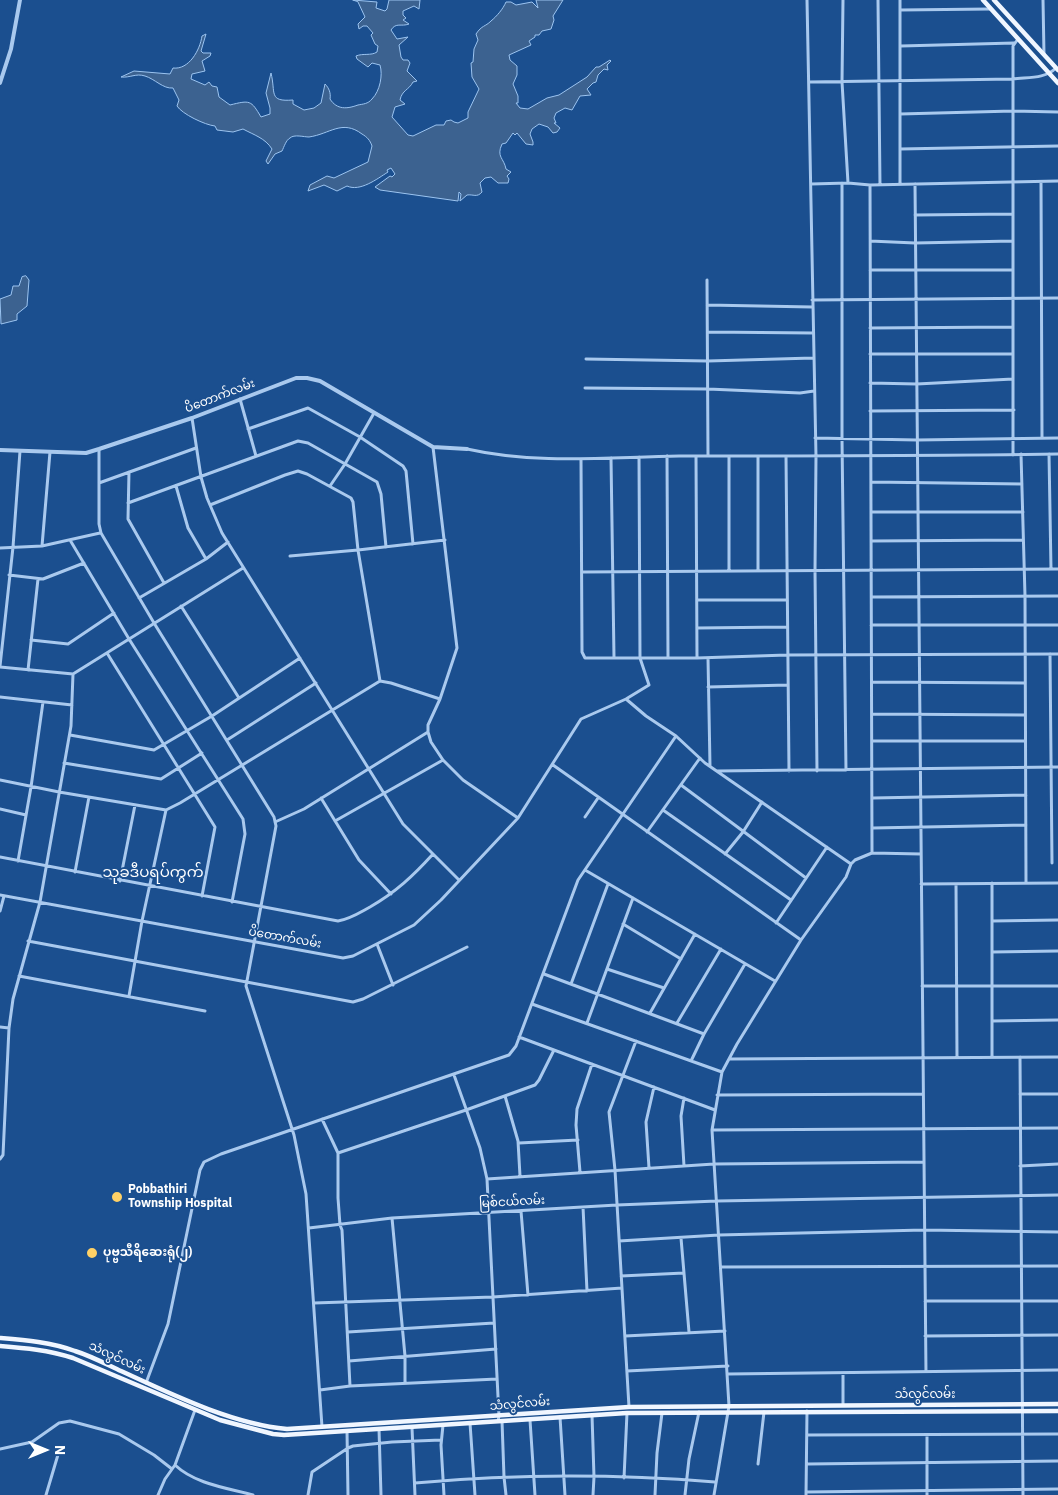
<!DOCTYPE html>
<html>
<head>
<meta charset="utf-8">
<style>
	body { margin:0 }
	#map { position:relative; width:1058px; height:1495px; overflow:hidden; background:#1b4f8f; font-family:"IBM Plex Sans",sans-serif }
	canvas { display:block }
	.north { position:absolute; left:20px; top:1425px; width:50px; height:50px; -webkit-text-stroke:4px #1b4f8f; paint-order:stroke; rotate:90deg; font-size:14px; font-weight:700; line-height:20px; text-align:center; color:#fff }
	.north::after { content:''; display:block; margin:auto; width:18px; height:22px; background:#fff; clip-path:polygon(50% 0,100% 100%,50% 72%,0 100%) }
</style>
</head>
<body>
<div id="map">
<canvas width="1058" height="1495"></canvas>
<div class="north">N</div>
</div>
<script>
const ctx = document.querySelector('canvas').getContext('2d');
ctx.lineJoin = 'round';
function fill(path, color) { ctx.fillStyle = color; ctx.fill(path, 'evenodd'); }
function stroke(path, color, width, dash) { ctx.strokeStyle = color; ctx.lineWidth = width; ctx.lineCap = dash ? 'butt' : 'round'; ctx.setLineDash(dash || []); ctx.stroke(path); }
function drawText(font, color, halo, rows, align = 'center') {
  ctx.font = font + ' "IBM Plex Sans","Noto Sans Myanmar",sans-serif'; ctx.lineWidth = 4; ctx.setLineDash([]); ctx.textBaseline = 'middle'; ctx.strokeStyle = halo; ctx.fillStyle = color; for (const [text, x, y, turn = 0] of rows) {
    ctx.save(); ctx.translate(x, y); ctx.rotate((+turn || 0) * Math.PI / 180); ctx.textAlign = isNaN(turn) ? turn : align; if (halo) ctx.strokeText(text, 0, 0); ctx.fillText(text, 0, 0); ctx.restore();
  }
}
const water = new Path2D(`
	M353,0l24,2 -1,6 9,3 2,-2 2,-9h31l-1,9 -5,-3 -11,5v4l3,3 -3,2 6,4c-8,3 -13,-2 -18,6l6,9 11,-2 -9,8 2,12 2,3h5l2,3 -3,8 10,10 -4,1c-4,8 -11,8 -13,18l5,4 -10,3 -3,10 16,18 5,1 23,-11h8l2,-4 5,-1 3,2 4,1 10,-5v-6l11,-23 -7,-12 -1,-14 2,-1 1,-13 4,-9 -2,-6c6,-9 9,-7 15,-13 6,-5 12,-12 15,-19h5l5,3 16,-3 6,6 -2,-8h27l-10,16 1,4 -3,9 -9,2 -3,4h-4v2l-6,4 2,4 -22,10 1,5 7,6v9l-4,9 5,12v7h-2l4,5 8,1 19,-11 12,-3 28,-18 9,-10h3l11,-7 1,1 -4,4 1,5 -4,-1 -6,6 -2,7 -3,1 -6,6 4,6 -11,1 -8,14 -7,-2 -9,5 -2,5 2,5h-2l6,5 -3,4 -4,1 -5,-6 -9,-3 -7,5 -2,5 3,8v3l-7,-1 -9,-11 -2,2 -2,-2 -7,10 -4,1c-6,13 2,14 4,25l5,3 -4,4 2,3 -1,4h-10l-7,-6 -6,1 -5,5 2,9c-5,6 -9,2 -15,3l-7,6 1,-7 -2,-2 -1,9 -78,-11 -5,-3 15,-11 2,1 3,-3 -4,-6 -4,2 1,2c-11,7 -28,20 -41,14l-10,5 -13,-6 -16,6 2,-6 17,-9 7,2 34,-16 4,-16c-2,-6 -5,-9 -10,-12 -20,-15 -32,0 -53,3 -5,0 -15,-3 -19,1 -4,2 -6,9 -8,13l-7,3 -7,10 -2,-3 6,-12c-7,-11 -18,-14 -29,-20l-10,3 -16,-2 -2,-4c-10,-1 -33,-12 -38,-20l2,-6 -6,-12c-10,1 -18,-9 -28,-12 -9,-3 -15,2 -24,1l13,-6 36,3 3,-6c16,2 27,-18 29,-32l4,-2 -5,17 2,2h8l-1,3 -8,5 3,10 -13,3 -1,5 14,6 4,-3 3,4 5,1 2,10 11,8c20,-5 21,-5 31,12l9,-3v-6l-4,-15 5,-20c5,20 -3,29 22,27v4l11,6 10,-2 7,-5 4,-19c4,4 6,9 5,15 7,11 17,10 28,6 5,-1 10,-1 14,-6 8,-8 11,-24 8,-34l-8,-2 -4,4 -11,-8 -1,-3c7,-3 15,0 21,-4l1,-6 -3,-2 -4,-9 2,-2 -6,-7h-4l-4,3 -1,-5 7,-7 -7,-15z
	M26,276l3,4 -2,26 -10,8v6l-16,4 -1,-25 11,-4 2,-9h6l3,-9z`);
fill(water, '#3c6290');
stroke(water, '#9cc4f0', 1);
stroke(new Path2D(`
	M807,0l9,456 -1,115 2,200
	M843,0l-1,82 6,101
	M878,0l2,185
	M900,0v184
	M1043,0l1,54
	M900,10l90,-1
	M901,46l113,-3
	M809,82l204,-3c15,-2 32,0 43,-11
	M900,114l113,-3 45,1
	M900,149l158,-3
	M1041,182l1,256
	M842,183v256l4,331
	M811,184l37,-1 22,2 188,-4
	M915,184l11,1188
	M870,185l2,668
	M915,215l98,-1
	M870,241l45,2 98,-2
	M870,270h143
	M707,280l1,176
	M812,300l246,-2
	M707,305l105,2
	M870,328l143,-1
	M708,332l105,1
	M870,354h143
	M586,359l122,2 105,-3
	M870,383l47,1 96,-5
	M585,388l123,1 92,4 14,-2
	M240,399l16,57
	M870,411l144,-1
	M192,418l9,59 6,21 15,35 181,291 56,56
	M248,429l60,-21 52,29 43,29 3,5 7,73
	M815,438l102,2 141,-2
	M433,447l24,201 -17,51 -12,26v7l3,10 12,18 20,20 55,38
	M99,449v75l2,9 53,90 120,194 2,9 -30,160 48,149 12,59 16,233
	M467,449c71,16 140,8 212,7 126,0 253,0 379,-2
	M1021,454l4,142 1,287
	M1049,454l2,115
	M1013,455v-409l5,-7
	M667,456l1,202
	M696,456l1,202
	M729,456v115
	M758,456v115
	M786,456l3,315
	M611,458l3,199
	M581,459l1,193 3,6h112l90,-3 271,-1
	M129,472l-1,47 36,64
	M871,482l151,2
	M99,483l97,-35
	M176,486l12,42 18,31
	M330,486l15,-22 29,-51
	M128,503l170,-62 10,2 69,39 4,12 5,53
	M210,505l75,-30 13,-4 9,3 44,24 2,4 5,48 22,131
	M871,512h152
	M70,540l59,99 114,180 2,15 -13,68
	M871,541l152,-1
	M42,546l8,-94
	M0,548l42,-2 58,-13
	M290,556l68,-6 87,-10
	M583,572l475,-3
	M9,575l34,4 41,-16
	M872,597l186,-1
	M139,598l67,-39 22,-17
	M697,600h90
	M181,606l58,92
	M871,625h187
	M697,628l90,-1
	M31,640l37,4 46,-31
	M107,653l108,174 -13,69
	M1050,654l2,209
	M708,658l2,108
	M0,666l13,-119 7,-96
	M0,667l73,7 170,-106
	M28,670l10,-91
	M872,682l153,1
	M708,687l80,-2
	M0,697l72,8
	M626,699l20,17 30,20 29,27 146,101
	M872,714l153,1
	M70,735l84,15 58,-34 88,-58
	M227,740l89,-57
	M872,741h153
	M64,763l97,16 41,-26
	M553,765l248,175
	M717,771l341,-4
	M0,780l59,12 107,18 14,-7 200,-122 11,2 49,16
	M681,785l125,93
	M321,798l38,62 32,34
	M873,798l153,-3
	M0,809l26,6
	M663,810l128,90
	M585,817l13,-19
	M335,821l108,-61
	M275,822l29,-13 124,-77
	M873,828l153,-3
	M647,832l53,-74
	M725,854l18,-22 19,-30
	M0,857l338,64c12,-2 21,-8 32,-14 26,-15 43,-31 63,-53
	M18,861l13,-74 12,-85
	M585,870l190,111
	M75,872l14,-75
	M120,881l15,-76
	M992,883v174
	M921,884l137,-1
	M956,884l1,174
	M0,895l343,63 10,-2 61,-31 27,-25 77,-82 63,-99 45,-20 23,-14 -9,-27 -1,-201
	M0,911l4,-15
	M992,921l66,-1
	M776,923l51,-76
	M623,924l58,35
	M28,941l325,61 10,-3 104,-52
	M377,944l16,41
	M992,952l66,-1
	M607,969l57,19
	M544,974l160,60
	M19,976l186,35
	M571,984l37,-100
	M922,986h136
	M129,996l13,-75 24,-111
	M532,1004l190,68
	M650,1013l45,-79
	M992,1021l66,-1
	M587,1023l46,-125
	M677,1023l44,-74
	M0,1027l9,1
	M519,1037l196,73
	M1020,1057l3,438
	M729,1059l329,-2
	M691,1061l13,-27 41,-70
	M454,1075l26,73 7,31 12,237 -1,5
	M1020,1094h38
	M717,1095l206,-1
	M505,1096l13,45 2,35
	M322,1119l16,34v45l2,27 2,5 8,156
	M712,1130l346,-2
	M519,1143l59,-3
	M338,1153l128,-43 69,-25 4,-5 15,-30
	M0,1159l3,-4 6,-127 4,-29 27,-97 31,-176 2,-52
	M684,1166l-3,-50 3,-18
	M1020,1166l38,-2
	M649,1168l-3,-46 8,-35
	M580,1172l-4,-47 1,-16 15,-45
	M487,1179l227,-15 210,-2
	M583,1207l4,84
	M521,1211l7,84
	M392,1218l13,138v27
	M309,1228l83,-10 225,-13 100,-4 341,-6
	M681,1238l8,94
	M619,1241l100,-6 205,-5 134,2
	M721,1267l337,-1
	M621,1276l63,-3
	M925,1301h133
	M314,1303l179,-6 129,-9
	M348,1332l146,-9
	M625,1336l100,-5
	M925,1336l133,-1
	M349,1361l147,-12
	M627,1371l101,-5
	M843,1373v32
	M728,1374l330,-4
	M146,1383l22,-59 32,-154 4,-8 17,-8 288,-99 7,-9 62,-166 98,-144
	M320,1390l30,-4 147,-7
	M629,1407l-14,-237 -6,-58 27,-71
	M592,1415l2,62 -1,18
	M560,1417l5,78
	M530,1420l5,75
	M502,1421l2,56 2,18
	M470,1423l5,72
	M443,1425l-2,20 3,50
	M412,1428l3,67
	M379,1429l2,66
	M347,1431l1,64
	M807,1435l251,-1
	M0,1449l32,-7 27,-19 11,-2 49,13 35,21 18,14
	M758,1464l6,-52
	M808,1464l250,-3
	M175,1465c20,19 52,23 78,30
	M624,1478l3,-65
	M415,1483c99,-9 201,-9 300,-1
	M806,1492l252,-3
	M46,1495l14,-47
	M158,1495l7,-16 10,-14 20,-55
	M308,1495l4,-23 36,-24 5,-2 39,-4 49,-2
	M655,1495l2,-42 5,-40
	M685,1495l4,-36 10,-47
	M714,1495l15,-89 -17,-276 10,-58 15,-28 64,-104 45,-63 5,-13 4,-4 17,-7 49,1
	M806,1495l1,-84
	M927,1495v-60`), '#a9c9ee', 3);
stroke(new Path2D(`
	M0,83l11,-34 9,-49
	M0,450l86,3 13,-4 93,-31 104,-40h11l13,3 113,66 34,2`), '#a9c9ee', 4);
stroke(new Path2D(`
	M983,0l75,83
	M994,0l64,70
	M0,1338c25,2 51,4 75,13 16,5 31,13 46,20 50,23 111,53 166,58l342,-22 429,-3
	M0,1346c25,2 48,4 73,12l147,62 53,14 11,1 343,-22 431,-2`), '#f0f6ff', 4.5);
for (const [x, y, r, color] of [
	[117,1197,6,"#ffd166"],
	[92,1253,6,"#ffd166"]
]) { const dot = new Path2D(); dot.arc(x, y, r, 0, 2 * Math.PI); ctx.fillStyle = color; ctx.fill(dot); stroke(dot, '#1b4f8f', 2); }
drawText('12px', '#fff', '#1b4f8f', [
	["ပိတောက်လမ်း",220,396,-21],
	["ပိတောက်လမ်း",285,938,10],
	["မြစ်ငယ်လမ်း",512,1202,-3],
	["သံလွင်လမ်း",117,1358,25],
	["သံလွင်လမ်း",925,1395],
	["သံလွင်လမ်း",520,1404,-5]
]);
drawText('bold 12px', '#fff', '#1b4f8f', [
	["Pobbathiri",128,1190],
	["Township Hospital",128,1204],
	["ပုဗ္ဗသီရိဆေးရုံ(၂)",103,1253]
], 'left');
drawText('15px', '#fff', '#1b4f8f', [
	["သုခဒီပရပ်ကွက်",153,873]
]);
</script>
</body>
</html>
